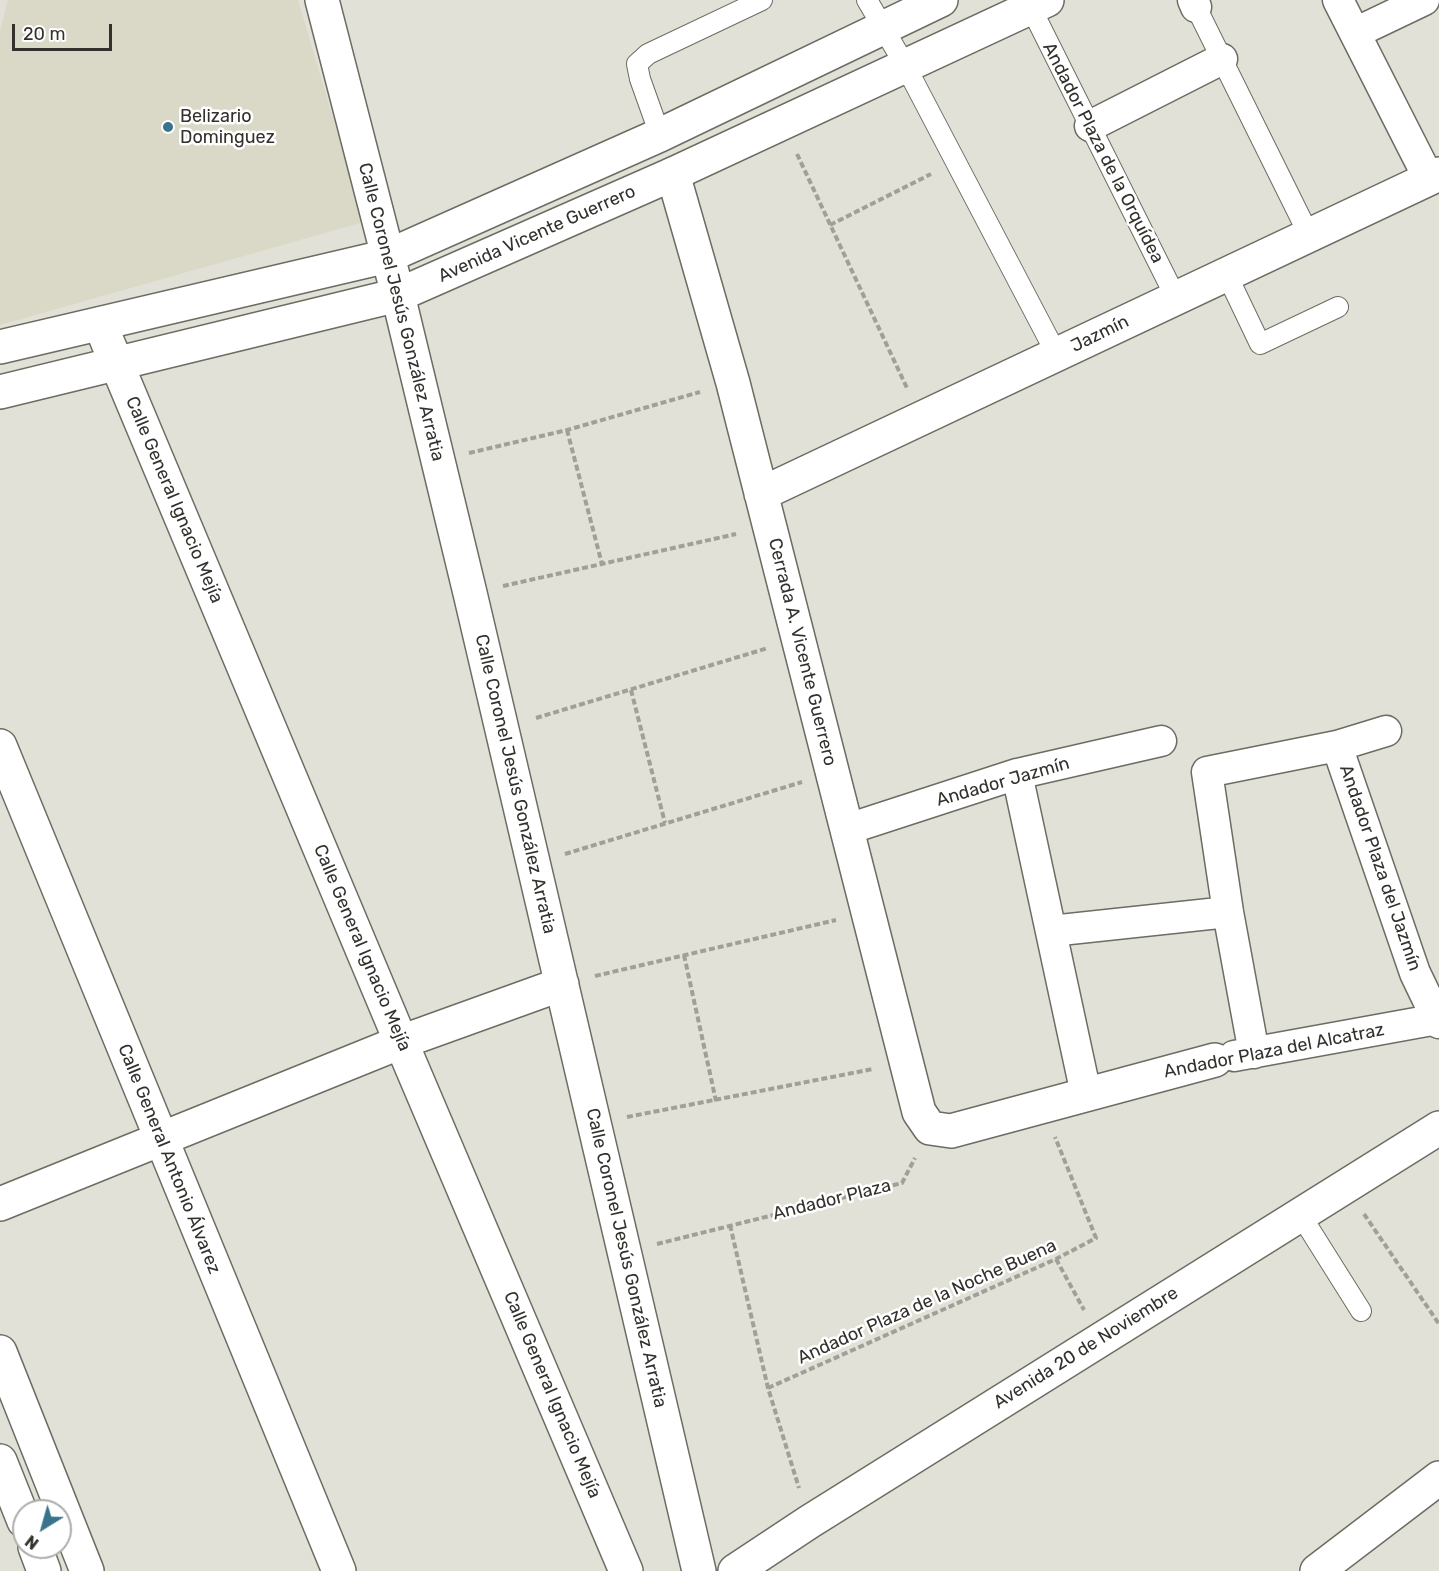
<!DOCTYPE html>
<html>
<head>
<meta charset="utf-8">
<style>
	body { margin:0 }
	#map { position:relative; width:1439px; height:1571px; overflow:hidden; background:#e2e1d7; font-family:Rubik,sans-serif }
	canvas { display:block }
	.north { position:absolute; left:12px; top:1499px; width:60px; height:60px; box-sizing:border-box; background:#fff; border:2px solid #adadab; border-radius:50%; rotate:217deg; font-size:16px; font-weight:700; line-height:24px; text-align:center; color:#32312d }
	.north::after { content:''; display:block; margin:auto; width:21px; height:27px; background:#39738c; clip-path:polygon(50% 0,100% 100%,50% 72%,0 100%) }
	.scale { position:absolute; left:12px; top:24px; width:100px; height:27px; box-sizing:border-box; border:3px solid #32312d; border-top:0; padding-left:8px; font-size:18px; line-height:21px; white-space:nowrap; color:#32312d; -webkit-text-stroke:4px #fff; paint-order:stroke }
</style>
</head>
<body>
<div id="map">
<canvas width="1439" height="1571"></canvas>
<div class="north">N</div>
<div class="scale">20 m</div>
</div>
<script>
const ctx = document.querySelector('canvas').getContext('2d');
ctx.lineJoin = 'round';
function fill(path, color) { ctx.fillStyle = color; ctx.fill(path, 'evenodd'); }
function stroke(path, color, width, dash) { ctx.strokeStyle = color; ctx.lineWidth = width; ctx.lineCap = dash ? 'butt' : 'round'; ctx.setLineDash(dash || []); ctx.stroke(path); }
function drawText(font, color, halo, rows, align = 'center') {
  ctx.font = font + ' Rubik,sans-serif'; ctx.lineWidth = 5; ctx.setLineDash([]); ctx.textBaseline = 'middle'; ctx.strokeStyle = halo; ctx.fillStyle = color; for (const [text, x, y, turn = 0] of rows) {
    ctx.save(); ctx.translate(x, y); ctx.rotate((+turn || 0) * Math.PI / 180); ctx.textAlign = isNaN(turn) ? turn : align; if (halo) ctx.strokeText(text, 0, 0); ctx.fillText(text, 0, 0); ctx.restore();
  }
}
fill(new Path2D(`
	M8,0h290l66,222 -364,103v-294z`), '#dad9c7');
const service = new Path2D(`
	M867,0l39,67 151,288
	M1196,7l114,230
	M1031,8l145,290
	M660,135l-20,-56 -3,-15 11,-10 114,-54
	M1227,275l33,69 78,-37
	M1300,1214l61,97`);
const pedestrian = new Path2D(`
	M1193,0l3,7
	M1338,0l91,179
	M1355,33l69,-33
	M1090,126l132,-67
	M1337,746l78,227 24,50
	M1017,774l69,320
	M848,829l169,-55 144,-33
	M1051,931l177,-19
	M1254,1053l-26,-141 -21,-140 130,-26 49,-15
	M1234,1056l204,-37`);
const minor = new Path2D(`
	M322,0l76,295 72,298 229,978
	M673,174l60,209 186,729 11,16 21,3 264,-71
	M100,324l301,718 225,529
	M761,494l678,-320
	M0,746l339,825
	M0,1204l401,-162 161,-58
	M0,1352l87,219
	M0,1461l24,60
	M35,1547l9,24
	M735,1571l74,-49 630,-394
	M1317,1571l122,-93`);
const secondary = new Path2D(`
	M0,347l388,-91 272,-121 281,-135
	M0,392l398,-97 275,-121 374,-174`);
stroke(service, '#6c6c63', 22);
stroke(pedestrian, '#6c6c63', 33);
stroke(minor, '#6c6c63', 36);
stroke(secondary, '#6c6c63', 36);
stroke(new Path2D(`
	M797,154l110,234
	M830,225l101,-51
	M567,430l35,134
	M469,453l98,-23 133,-38
	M503,586l233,-52
	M631,690l34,133
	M536,718l232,-70
	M565,854l237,-72
	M684,955l32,146
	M595,976l241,-56
	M627,1117l246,-48
	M1364,1214l75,110
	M730,1225l38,163 31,100
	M657,1244l245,-61 13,-25
	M1056,1259l28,51
	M768,1388l288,-129 40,-21 -41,-101`), '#a1a098', 4, [6, 3]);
stroke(service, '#fff', 20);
stroke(pedestrian, '#fff', 30);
stroke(minor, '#fff', 33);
stroke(secondary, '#fff', 33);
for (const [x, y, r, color] of [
	[168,127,6,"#39738c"]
]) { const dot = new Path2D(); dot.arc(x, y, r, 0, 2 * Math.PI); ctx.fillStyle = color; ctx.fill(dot); stroke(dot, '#fff', 2); }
drawText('18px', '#32312d', '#fff', [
	["Belizario",180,117],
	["Dominguez",180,138]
], 'left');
drawText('18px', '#32312d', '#fff', [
	["Andador Plaza de la Orquídea",1103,153,63],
	["Avenida Vicente Guerrero",537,234,-24],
	["Calle Coronel Jesús González Arratia",401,312,76],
	["Jazmín",1100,334,-26],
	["Calle General Ignacio Mejía",174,500,67],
	["Cerrada A. Vicente Guerrero",802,652,76],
	["Andador Jazmín",1003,782,-16],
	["Calle Coronel Jesús González Arratia",515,784,77],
	["Andador Plaza del Jazmín",1380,868,71],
	["Calle General Ignacio Mejía",362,948,67],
	["Andador Plaza del Alcatraz",1274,1051,-11],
	["Calle General Antonio Álvarez",169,1159,68],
	["Andador Plaza",832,1200,-14],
	["Calle Coronel Jesús González Arratia",626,1258,77],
	["Andador Plaza de la Noche Buena",927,1302,-24],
	["Avenida 20 de Noviembre",1086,1348,-32],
	["Calle General Ignacio Mejía",552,1395,67]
]);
</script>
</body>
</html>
